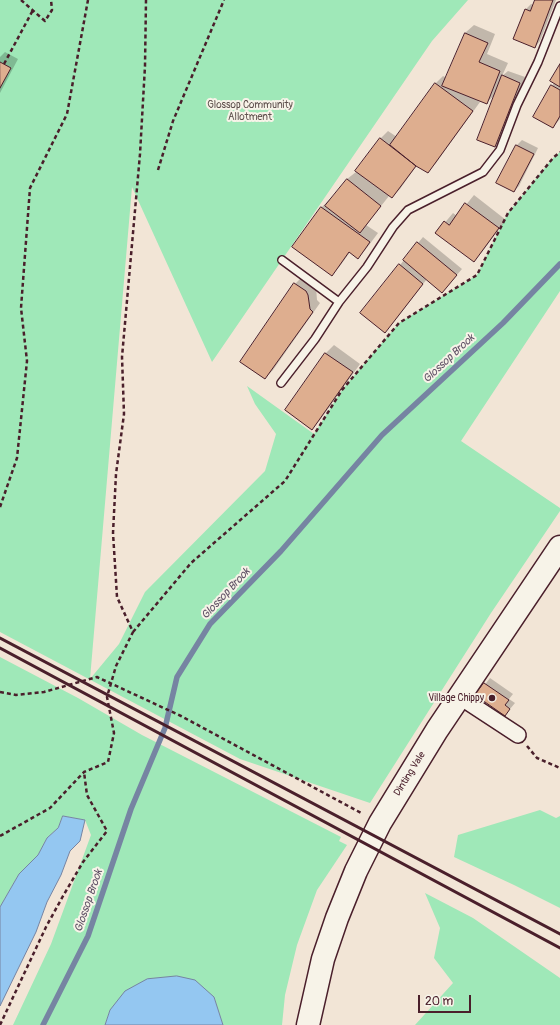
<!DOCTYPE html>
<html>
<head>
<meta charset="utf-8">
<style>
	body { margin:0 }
	#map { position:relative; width:560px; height:1025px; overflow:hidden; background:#f2e5d6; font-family:Pangolin,sans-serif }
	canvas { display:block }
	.scale { position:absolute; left:418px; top:995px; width:53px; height:18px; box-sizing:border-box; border:2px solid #4a1f2b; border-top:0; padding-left:5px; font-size:12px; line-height:14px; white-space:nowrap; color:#4a1f2b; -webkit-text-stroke:3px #f7f3e8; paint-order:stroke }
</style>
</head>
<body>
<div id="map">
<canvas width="560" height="1025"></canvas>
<div class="scale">20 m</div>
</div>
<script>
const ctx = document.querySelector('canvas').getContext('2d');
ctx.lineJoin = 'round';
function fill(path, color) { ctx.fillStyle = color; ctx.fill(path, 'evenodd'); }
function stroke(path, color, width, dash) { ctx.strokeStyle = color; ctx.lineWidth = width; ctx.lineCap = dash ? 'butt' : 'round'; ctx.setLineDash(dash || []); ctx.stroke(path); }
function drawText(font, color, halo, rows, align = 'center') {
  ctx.font = font + ' Pangolin,sans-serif'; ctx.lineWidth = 4; ctx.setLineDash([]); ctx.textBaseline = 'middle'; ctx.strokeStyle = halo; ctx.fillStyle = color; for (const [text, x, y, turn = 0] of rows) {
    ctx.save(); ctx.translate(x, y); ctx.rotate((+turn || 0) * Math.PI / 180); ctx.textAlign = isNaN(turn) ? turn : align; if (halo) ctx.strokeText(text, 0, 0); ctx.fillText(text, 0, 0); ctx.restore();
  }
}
fill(new Path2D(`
	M0,0h468l-36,41 -220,321 -80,-175 -42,492 29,-35 26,-52 120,-121 11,-37 -21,-30 -8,-18 67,48 28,-44 57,-67 78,-48 31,-62 45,-55 7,-6v139l-99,150 99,67v3l-69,102 -121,190 -130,-44 -240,-127z
	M0,657l78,41 64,37 199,102 -2,4 8,4 -30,45 -20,55 -12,50 -3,30h-59l-9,-28 -104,13 -5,15h-92l38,-81 40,-109 -6,-15 -22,-4 -5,12 -11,10 -9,17 -19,19 -19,33z
	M540,810l16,8 4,-2v92l-46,-23 -60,-28 4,-22z
	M425,893l48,25 87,60v47h-145l38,-42 -19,-25 6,-30z`), '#9fe8b8');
const water = new Path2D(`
	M63,816l22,4 -5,21 -10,10 -9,24 -14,27 -11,30 -36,74v-99l19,-33 19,-19 9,-17 11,-10z
	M177,976l18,4 19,17 9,28h-118l5,-15 15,-19 22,-12z`);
fill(water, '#94c7f1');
stroke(water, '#7684a2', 1);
fill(new Path2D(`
	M536,0h20l-16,41 -5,6 -9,-38 5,-5 3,1z
	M474,25l21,9 -8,20 21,9 -6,13 6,-5 17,6 -25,64 -5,5 1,-52 -10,9 -10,-3 4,2 -44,61 -8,8 -11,-6 -17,24 -9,8 -2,-1 -23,29 12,8 -12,16 -8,9 -8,-6 -10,14 -8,8 -38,-27 28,-40 8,-8 1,1 16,-21 9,-7 24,-33 8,-8 9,6 38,-53 8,-8 4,2 18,-45z
	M5,52l13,7 -18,34v-36z
	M560,66v53l-7,8 -1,-41 3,-4z
	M522,140l16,8 -19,38 -5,5 3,-46z
	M474,195l32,25 -24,32 -8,8 -37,-28 16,-19 4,3z
	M423,237l39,32 -20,23 -15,-13 -34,44 -8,8 15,-66z
	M303,276l13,11 1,13 3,3 -47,67 -8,8 30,-94z
	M334,345l26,19 -40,56 -8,8 -26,-18 40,-57z
	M490,678l23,16 -4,5 6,4 -10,12 -28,-20z`), '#0003');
stroke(new Path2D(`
	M43,1025l45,-89 43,-127 34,-81 12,-51 33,-53 71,-73 101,-116 121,-112 57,-59`), '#7684a2', 5.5);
const building = new Path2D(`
	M535,0h18l-18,48 -22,-9 12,-30 5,2z
	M465,33l23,10 -9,19 21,9 -13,33 -45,-18z
	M0,62l11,6 -11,20z
	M560,64v23l-10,-6z
	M502,75l18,8 -25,64 -18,-7z
	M435,83l38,28 -45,62 -12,-7 -26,-21z
	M551,85l9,5v26l-7,12 -20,-11z
	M380,138l36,28 -24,32 -37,-27z
	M516,145l18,9 -20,38 -18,-9z
	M347,179l34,27 -21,27 -35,-27z
	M465,203l34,25 -25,34 -39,-29 9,-12 5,4z
	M321,207l49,35 -12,17 -9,-7 -17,24 -40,-29z
	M417,242l40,33 -15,18 -39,-33z
	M399,264l24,20 -38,49 -25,-20z
	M294,283l12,8 2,4 2,14 3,3 -48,67 -25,-17z
	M325,353l28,19 -41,58 -27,-20z
	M484,683l25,17 -4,5 5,4 -5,7 -30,-21z`);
fill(building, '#deae8f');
stroke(building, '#4a1f2b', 1);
const lane = new Path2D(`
	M282,260l57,42
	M281,383l34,-44 24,-37 28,-35 26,-40 15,-17 75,-38 17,-22 17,-45 21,-43 22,-56`);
const street = new Path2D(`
	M460,697l58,38`);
const primary = new Path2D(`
	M308,1025l15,-66 14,-41 19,-47 24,-48 57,-93 123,-183`);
stroke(lane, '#4a1f2b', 10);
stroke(street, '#4a1f2b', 18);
stroke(primary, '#4a1f2b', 25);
stroke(new Path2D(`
	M21,0l24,21 7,-11 -1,-10
	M4,64l29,-54
	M158,170l15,-49 51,-121
	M0,507l17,-49 10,-97 -6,-53 9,-120 37,-74 21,-114
	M133,632l58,-69 94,-82 57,-91 57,-67 78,-48 31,-62 45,-55 7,-6
	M0,692l16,3 28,-3 53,-15 84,39 182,98
	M527,746l10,12 23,10
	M0,836l50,-28 34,-36 24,-10 6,-29 -7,-36 9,-31 17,-34 -16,-35 -4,-64 3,-59 8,-60 -2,-57 18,-203 5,-88 1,-66
	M0,1025l46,-98 17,-31 20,-34 24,-31 -20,-36 -3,-23`), '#4a1f2b', 2.5, [4, 3]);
stroke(lane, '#f7f3e8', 7);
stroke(street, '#f7f3e8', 15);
stroke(primary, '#f7f3e8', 22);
stroke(new Path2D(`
	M0,638l560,296
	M0,648l560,300`), '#4a1f2b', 3);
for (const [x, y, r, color] of [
	[492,698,4,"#4a1f2b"]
]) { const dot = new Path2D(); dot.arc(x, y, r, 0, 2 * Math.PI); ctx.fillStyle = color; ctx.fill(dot); stroke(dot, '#f7f3e8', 1.5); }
drawText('10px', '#5f514e', '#f7f3e8', [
	["Glossop Community",250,105],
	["Allotment",250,117]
]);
drawText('10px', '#4a1f2b', '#f7f3e8', [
	["Village Chippy",484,698]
], 'right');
drawText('10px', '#4a1f2b', '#f7f3e8', [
	["Dinting Vale",410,774,-58]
]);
drawText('italic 11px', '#605166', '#f7f3e8', [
	["Glossop Brook",449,359,-43],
	["Glossop Brook",226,594,-47],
	["Glossop Brook",89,901,-71]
]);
</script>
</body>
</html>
